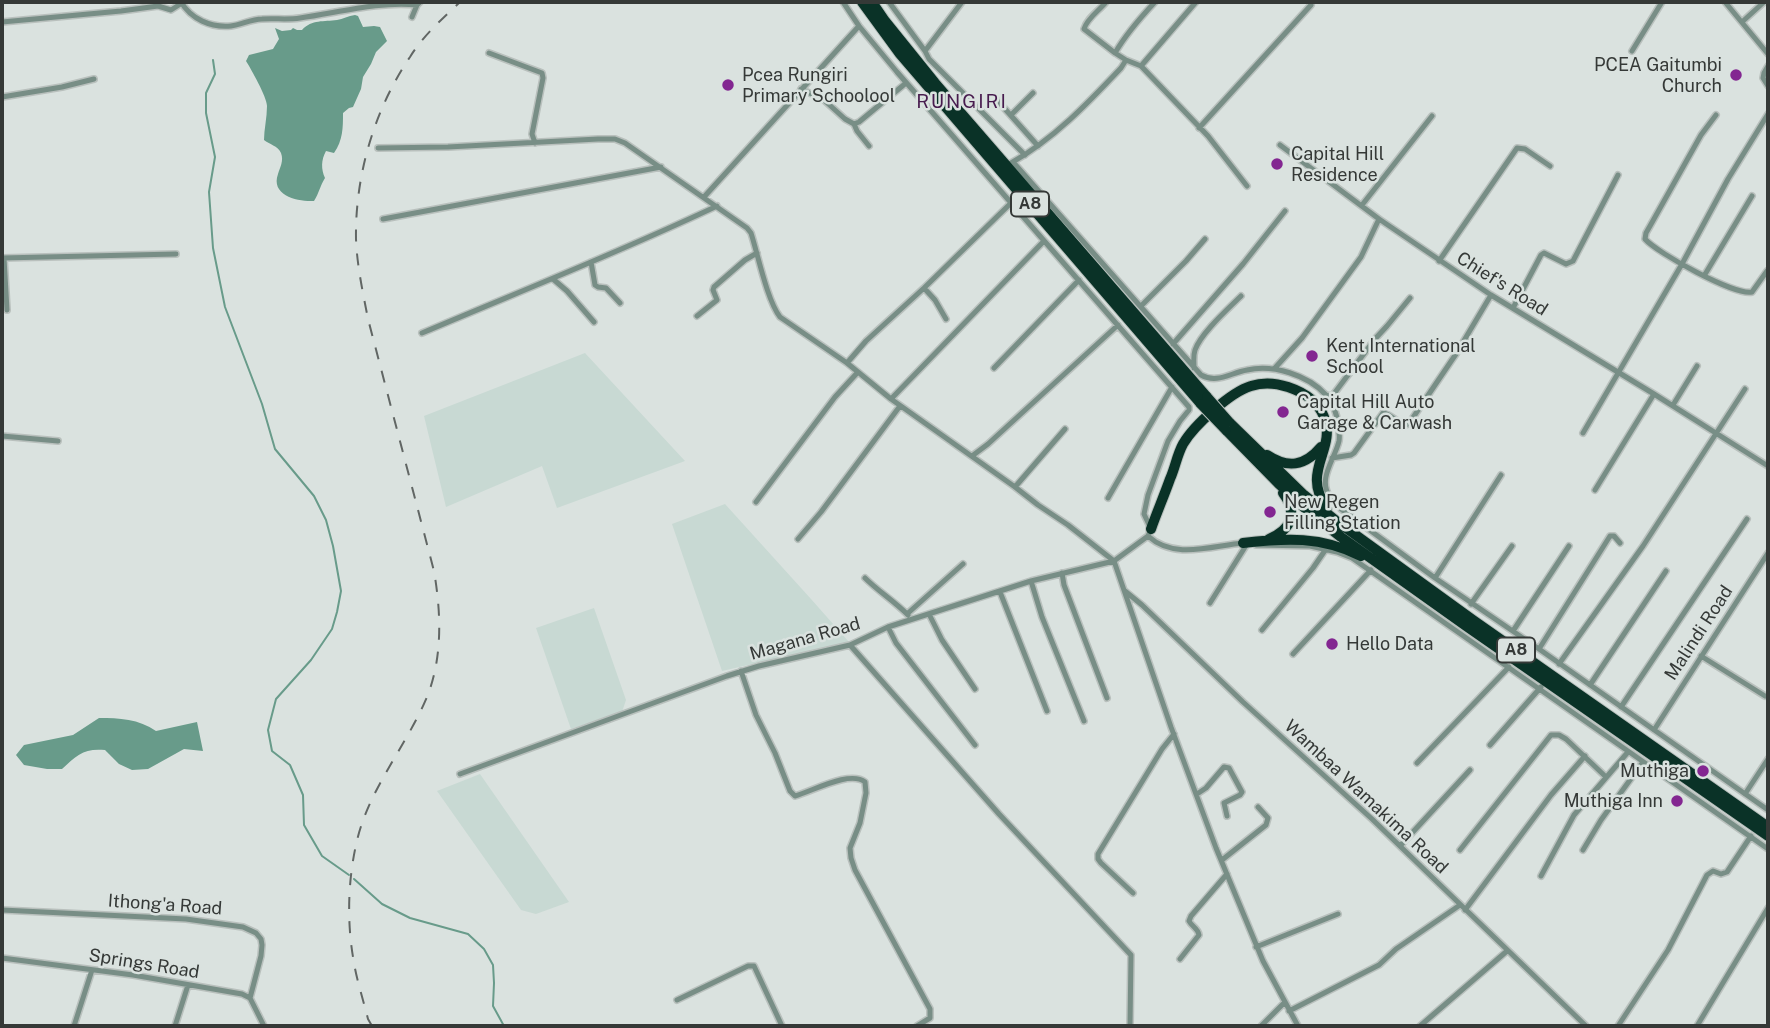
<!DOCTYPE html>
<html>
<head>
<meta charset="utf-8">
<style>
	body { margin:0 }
	#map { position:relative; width:1770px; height:1028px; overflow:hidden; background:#dae2df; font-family:"Public Sans",sans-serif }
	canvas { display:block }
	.frame { position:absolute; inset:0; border:4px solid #353937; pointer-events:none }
</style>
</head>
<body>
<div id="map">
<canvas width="1770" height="1028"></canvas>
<div class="frame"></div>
</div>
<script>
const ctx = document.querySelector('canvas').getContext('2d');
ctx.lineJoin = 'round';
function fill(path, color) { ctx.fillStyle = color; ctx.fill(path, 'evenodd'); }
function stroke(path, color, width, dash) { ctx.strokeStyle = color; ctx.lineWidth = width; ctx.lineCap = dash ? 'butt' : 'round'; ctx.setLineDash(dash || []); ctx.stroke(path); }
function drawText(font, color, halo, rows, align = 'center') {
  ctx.font = font + ' "Public Sans",sans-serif'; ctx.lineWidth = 5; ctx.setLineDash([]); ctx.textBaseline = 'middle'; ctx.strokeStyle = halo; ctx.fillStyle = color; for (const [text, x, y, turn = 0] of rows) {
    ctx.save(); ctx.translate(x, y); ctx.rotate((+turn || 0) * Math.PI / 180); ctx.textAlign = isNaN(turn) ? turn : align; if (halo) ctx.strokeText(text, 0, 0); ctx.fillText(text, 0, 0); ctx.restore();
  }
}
fill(new Path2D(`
	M585,353l100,108 -128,47 -15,-42 -96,41 -22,-91z
	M725,504l86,95 38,43 -127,29 -50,-147z
	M594,608l32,92 -4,12 -51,17 -35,-101z
	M480,774l89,128 -33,12 -15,-4 -84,-119z`), '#c8d9d3');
fill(new Path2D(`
	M355,15l3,1 5,11 11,-1 6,1 7,14 -11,11 -5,12 -8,13 -2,12 -8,18 -4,1 -6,5c0,15 0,27 -9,40l-8,-2c-5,9 -5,18 -1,27 -5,8 -6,15 -11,23 -15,1 -44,-5 -36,-27 2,-7 6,-13 3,-21 -3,-7 -12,-9 -17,-13 0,-11 3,-22 3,-34 0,-9 -16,-37 -21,-45l3,-6 24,-6 6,-10 -4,-11 7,3 9,-1 2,-2 4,2h5c10,-11 22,-8 35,-10 6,-1 11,-4 18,-5z
	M99,718c20,0 40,1 57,13l41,-9 6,29 -19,-2 -36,20 -16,1 -13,-6 -14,-14c-21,-2 -28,5 -43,19h-15l-23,-4 -8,-10 8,-10 49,-10z`), '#689b8a');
stroke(new Path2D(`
	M213,60l2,14 -9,19v20l9,44 -6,35 4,56 12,59 37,97 13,45 39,47 12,24 7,26 8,45 -4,21 -5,17 -21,31 -35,39 -8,31 4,21 18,14 13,30 1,30 18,31 27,19
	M354,879l28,25 28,14 58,16 16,15 9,16 1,18 -1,23 11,20`), '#689b8a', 2);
const street = new Path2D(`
	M181,2c10,17 30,26 50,24 10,-1 20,-7 31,-7 13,-1 25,1 38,-1 37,-5 79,-17 117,-13
	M889,2l36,49
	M962,2l-37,49 4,8 96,96
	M1106,2c-6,8 -19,16 -22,27l31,24
	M1725,2l43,52
	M412,17l5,-12 3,-3
	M2,22l119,-11 37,-5 13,4 11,-7
	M1742,22l22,-20
	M1632,51l30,-49
	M489,53l53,20 1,5 -11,56 3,9
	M1126,60l15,6 55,-64
	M1141,66l67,70 39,50
	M1768,66l-4,7 -1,5 5,8
	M801,89l23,11 21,19 9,5 5,-2 47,-39
	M2,97l60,-10 32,-8
	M997,100l41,46
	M1011,115l22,-22
	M1716,115l-15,20 -51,91 -4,7 -1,6c12,14 90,57 107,53l15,-21
	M854,124l3,7 12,15
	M1199,128l112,-123
	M1280,145l99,74
	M378,148l70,-1 150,-8h17l10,4 122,85 4,5c7,22 16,67 29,84l67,46 44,36 124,88 23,18 30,20 46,36 57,166 45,121 47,113 35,65
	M1013,162l188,213c16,9 29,-2 46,-5 26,-6 61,5 79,25 7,8 11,19 12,30 1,5 2,10 1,16 -4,18 -22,38 -9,56 3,4 8,8 11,12l94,69 104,71 229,161
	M1011,163c43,-24 77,-60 110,-95l5,-8 -11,-7c11,-19 25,-35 40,-51
	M704,197l155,-171
	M1362,205l70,-89
	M383,219l278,-52
	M2,258l174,-4
	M4,258l3,52
	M1439,261l78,-113 8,1 25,17
	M591,262l4,23 3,2 8,1 14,15
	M1704,276l48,-80
	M553,279l14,12 27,31
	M924,288l11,12 11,19
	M1141,306l45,-45 19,-22
	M1513,308l28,-53 3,-2 22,11 7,-3 45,-86
	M697,316l20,-16 -4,-10 1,-3 31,-27 12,-7
	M422,333c99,-42 198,-81 295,-127
	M1173,344l70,-80 42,-53
	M847,363l19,-22 58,-53 87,-85
	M994,368l85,-88
	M1194,368c0,-6 -1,-12 1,-18 6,-17 33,-41 46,-54
	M1274,369l28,-31 59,-81 18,-38 112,76 163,99 114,72
	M1327,396l6,-1 42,-56 12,-13 23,-28
	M891,399l153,-158
	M1673,405l24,-39
	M1583,433l99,-169 46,-85 40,-65
	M2,436l56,5
	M972,456l16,-12 130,-119
	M1332,458l19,-3 3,-2 29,-40c8,1 14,10 23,12l4,-3 46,-68 35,-59
	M1015,487l50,-58
	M1595,490l59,-96
	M1108,498l64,-111
	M756,502l79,-105 23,-25
	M1148,536c26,24 63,10 95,7
	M798,539l23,-27 79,-106
	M1256,545l54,1 27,6 15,6 416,291
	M1062,573l2,12 43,113
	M865,578c13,13 29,23 43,37
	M1435,578l66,-103
	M1031,581l11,36 42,104
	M1125,591l17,14 101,97 129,117 214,207
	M1000,592l47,119
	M1210,603l37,-59
	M1471,604l41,-58
	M907,614l56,-50
	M929,614l13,26 33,49
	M888,627l8,16 79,102
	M1262,630l51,-62 13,-19
	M1513,631l56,-85
	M850,645l149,169 132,141 -1,71
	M1539,649l71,-113h4l6,7
	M1293,654l78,-84
	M1701,656l64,40
	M1559,664l84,-118 102,-157
	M741,671l15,44 19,38 15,38 5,5c18,-5 55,-26 70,-14l1,11 -6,30 -10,25 1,10 4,12 75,139v9l-13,8
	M1590,685l76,-114
	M1621,707l126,-188
	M1654,730l114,-177
	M1490,745l51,-58
	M1417,763l92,-96
	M460,774l267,-98 32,-10 91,-21 38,-18 143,-46 83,-20 34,-25 3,-7 -7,-15 4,-19 20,-54 12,-20 9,-11v-3l-292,-335 -38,-46 -16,-24
	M1197,794l9,-6 18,-21 5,1 13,24 -2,3 -16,8 3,13
	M1745,794l23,-35
	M1400,846l70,-76
	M1460,850l91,-115h8l7,4 40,38
	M1583,850l18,-30 42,-58
	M1222,860l44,-35 2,-7 -10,-11
	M1541,876l33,-61 54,-63
	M1133,893l-32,-30 -3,-4v-5l64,-105 12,-15
	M2,910l184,9 57,8 13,6 5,6 1,6 -1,11 -11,42
	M1465,910l86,-115 34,-39
	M1256,947l82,-33
	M2,958l131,17 109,19 8,4 14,28
	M1180,959l19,-24c-1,-7 -7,-8 -10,-14l2,-5 36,-42
	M677,1000l71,-34h6l28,60
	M1289,1011l90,-46 17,-16 64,-44
	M74,1026l18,-56
	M175,1026l13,-41
	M1261,1026l23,-23
	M1420,1026l87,-75
	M1618,1026l50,-76 39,-75 6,-4 8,3 6,-2 24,-36
	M1697,1026l71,-118`);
const highway = new Path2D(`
	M862,2l38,52 301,350
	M872,2l13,19 50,62 272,314
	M1229,422l75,73 31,25 138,100 295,207
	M1226,430l52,53 29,27 34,27 125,89 302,210
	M1267,455c21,14 38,11 54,-8
	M1151,529c6,-17 13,-33 19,-50 5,-11 7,-24 13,-35 11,-19 48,-52 68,-58 12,-4 25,-3 37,1 15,5 30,14 36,30 13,33 -24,54 3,91
	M1269,539c23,-10 29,-26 14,-46
	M1243,543c43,-5 78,-7 118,13`);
stroke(street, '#b9c0bd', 8);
stroke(highway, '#b9c0bd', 12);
stroke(street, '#788e86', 5);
stroke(highway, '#0a3227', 10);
stroke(new Path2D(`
	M372,1026l-4,-7c-5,-20 -12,-41 -15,-62 -6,-36 -5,-76 3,-112 11,-54 50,-98 71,-148 16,-40 14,-85 7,-126l-66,-252c-5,-26 -11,-53 -12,-80 -1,-63 18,-129 54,-182 13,-21 32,-38 50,-55`), '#616664', 2, [12, 12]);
const highwayBridge = new Path2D(`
	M1207,397l22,25
	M1201,404l25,26`);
stroke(highwayBridge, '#b9c0bd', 12, []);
stroke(highwayBridge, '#0a3227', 10);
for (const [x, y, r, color] of [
	[1736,75,7,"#832691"],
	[728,85,7,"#832691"],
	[1277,164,7,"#832691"],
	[1312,356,7,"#832691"],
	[1283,412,7,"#832691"],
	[1270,512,7,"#832691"],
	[1332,644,7,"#832691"],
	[1703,771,7,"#832691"],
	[1677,801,7,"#832691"]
]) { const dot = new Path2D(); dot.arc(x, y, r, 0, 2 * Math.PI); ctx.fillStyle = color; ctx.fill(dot); stroke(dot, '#dae2df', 2.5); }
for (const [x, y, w] of [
	[1030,204,38],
	[1516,650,38]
]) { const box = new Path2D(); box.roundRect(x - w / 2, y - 12.5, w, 25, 5); ctx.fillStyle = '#dae2df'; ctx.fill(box); stroke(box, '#353937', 2); }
drawText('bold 16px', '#353937', null, [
	["A8",1030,204],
	["A8",1516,650]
]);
drawText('18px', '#353937', '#dae2df', [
	["PCEA Gaitumbi",1722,65,"right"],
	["Church",1722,86,"right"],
	["Pcea Rungiri",742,75],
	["Primary Schoolool",742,96],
	["Capital Hill",1291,154],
	["Residence",1291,175],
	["Kent International",1326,346],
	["School",1326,367],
	["Capital Hill Auto",1297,402],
	["Garage & Carwash",1297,423],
	["New Regen",1284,502],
	["Filling Station",1284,523],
	["Hello Data",1346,644],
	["Muthiga",1689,771,"right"],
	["Muthiga Inn",1663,801,"right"]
], 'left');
drawText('18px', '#353937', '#dae2df', [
	["Chief's Road",1502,284,32],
	["Malindi Road",1699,633,-57],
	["Magana Road",805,639,-16],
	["Wambaa Wamakima Road",1366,797,43],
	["Ithong'a Road",165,905,4],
	["Springs Road",144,964,9]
]);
ctx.letterSpacing = '2px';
drawText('19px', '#471b4e', '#dae2df', [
	["RUNGIRI",962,102]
]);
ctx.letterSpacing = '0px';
</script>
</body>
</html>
